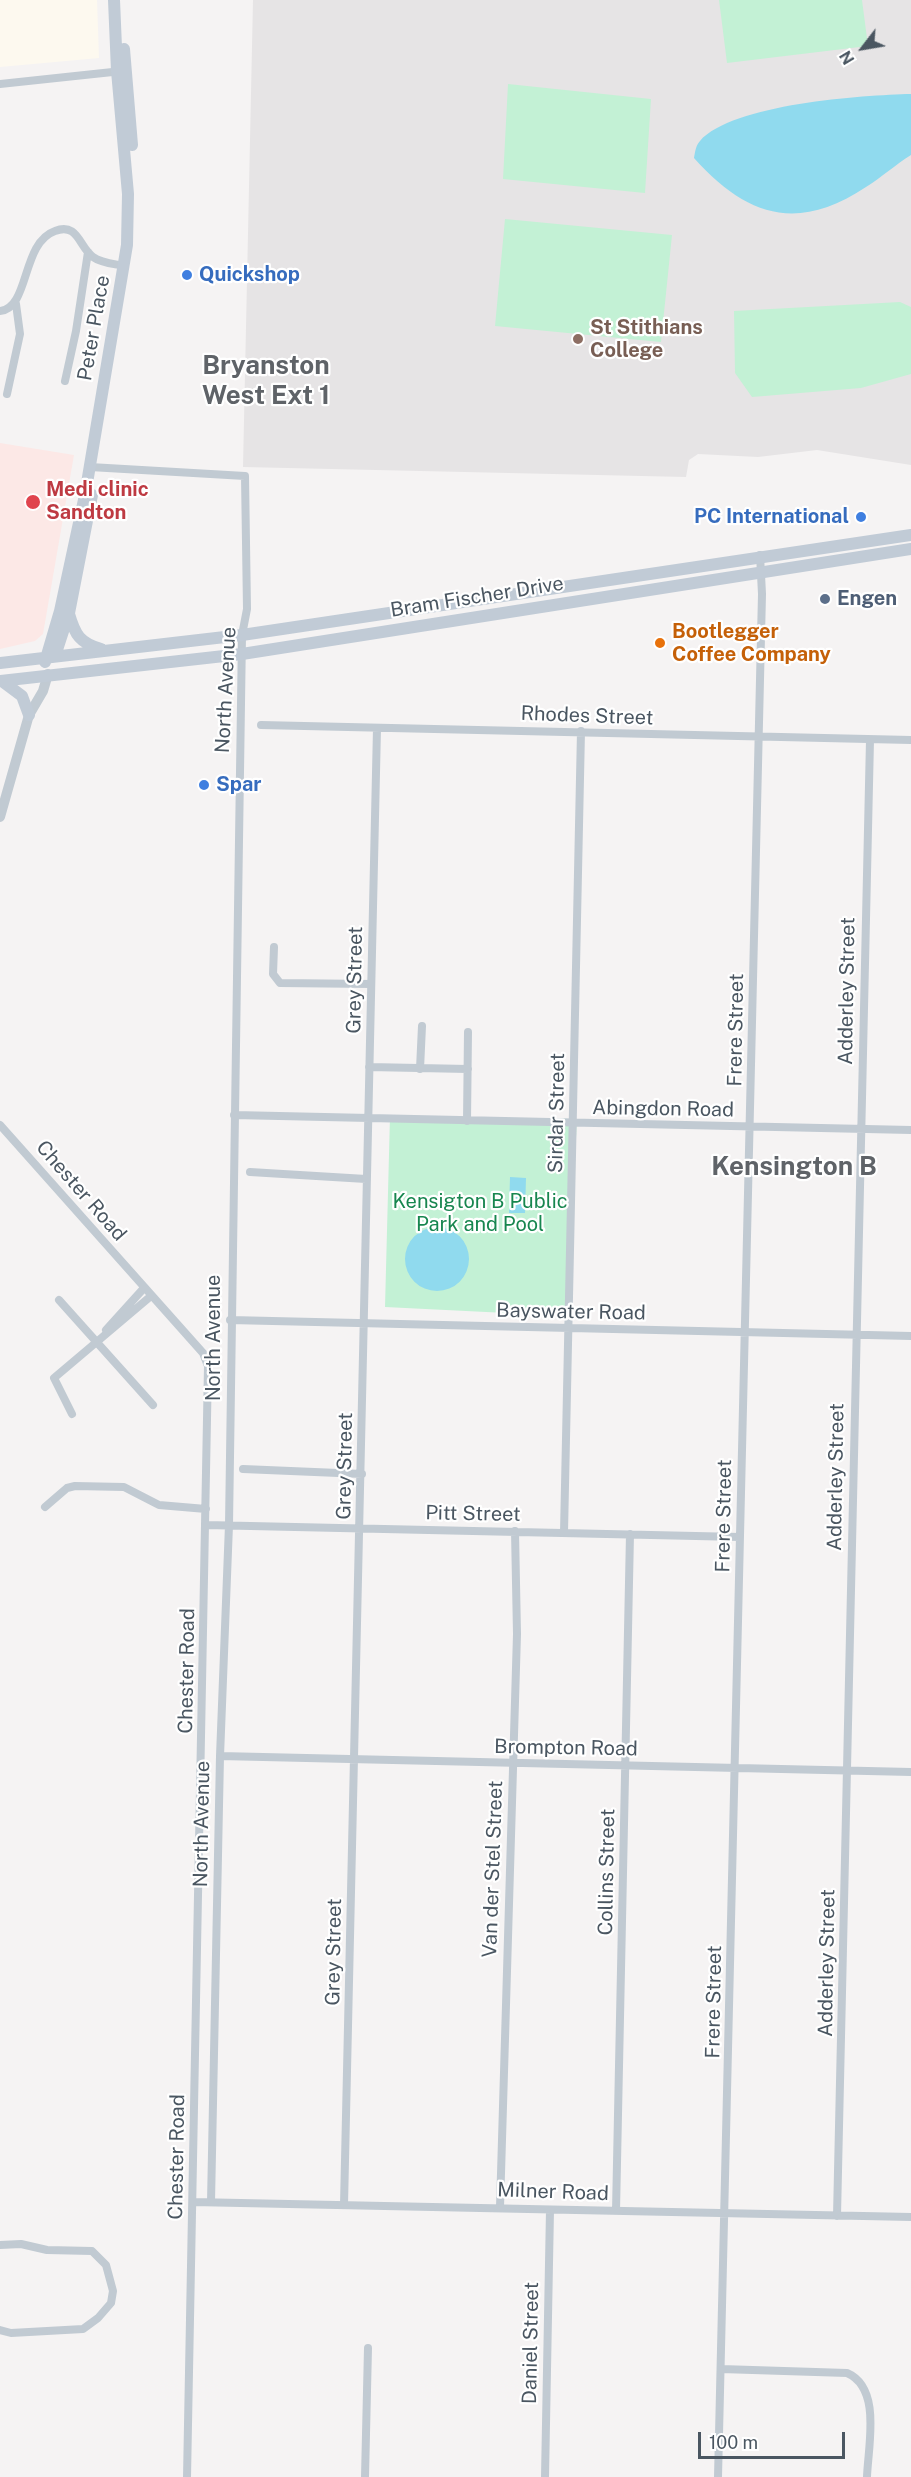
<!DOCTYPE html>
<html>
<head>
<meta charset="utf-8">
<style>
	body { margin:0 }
	#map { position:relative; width:911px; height:2477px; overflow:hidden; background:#f5f3f3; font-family:"Public Sans",sans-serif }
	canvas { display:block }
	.north { position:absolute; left:833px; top:18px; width:60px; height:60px; -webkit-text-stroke:4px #fff; paint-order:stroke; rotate:239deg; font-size:16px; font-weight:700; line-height:24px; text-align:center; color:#4a5661 }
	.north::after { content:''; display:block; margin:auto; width:21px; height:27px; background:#4a5661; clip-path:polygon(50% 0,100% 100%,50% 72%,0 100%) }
	.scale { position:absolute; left:698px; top:2432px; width:147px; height:27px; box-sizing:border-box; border:3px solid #4a5661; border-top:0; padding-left:8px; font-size:18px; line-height:21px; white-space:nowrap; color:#4a5661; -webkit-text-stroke:4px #fff; paint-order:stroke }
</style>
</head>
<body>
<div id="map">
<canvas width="911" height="2477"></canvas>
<div class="north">N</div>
<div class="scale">100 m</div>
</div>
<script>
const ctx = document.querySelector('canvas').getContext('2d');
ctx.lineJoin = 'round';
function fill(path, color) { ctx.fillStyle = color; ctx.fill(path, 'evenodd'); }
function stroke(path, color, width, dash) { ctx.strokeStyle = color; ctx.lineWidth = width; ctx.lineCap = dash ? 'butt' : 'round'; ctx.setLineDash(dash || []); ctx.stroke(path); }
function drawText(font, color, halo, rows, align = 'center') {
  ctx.font = font + ' "Public Sans",sans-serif'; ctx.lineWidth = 4.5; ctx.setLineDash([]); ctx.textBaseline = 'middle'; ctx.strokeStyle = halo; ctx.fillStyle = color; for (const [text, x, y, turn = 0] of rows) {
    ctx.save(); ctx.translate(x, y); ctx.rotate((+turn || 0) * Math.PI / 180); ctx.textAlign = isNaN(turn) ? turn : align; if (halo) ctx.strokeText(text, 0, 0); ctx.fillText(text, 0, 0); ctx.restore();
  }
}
fill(new Path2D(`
	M0,0h97l2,58 -99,9z`), '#fdf9ef');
fill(new Path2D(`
	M253,0h658v465l-94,-15 -59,7 -60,-3 -9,6 -3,17 -443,-10z`), '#e6e4e5');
fill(new Path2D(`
	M0,443l74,12 -31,179 -8,7 -35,8z`), '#fce8e6');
fill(new Path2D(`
	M719,0h143l6,46 -141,17z
	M508,84l143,15 -6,94 -142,-14z
	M505,219l167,16 -11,107 -166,-16z
	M900,302l11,5v67l-50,14 -109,9 -17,-24 -1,-62z
	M390,1116l187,3 -10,197 -182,-9z`), '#c3f1d5');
fill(new Path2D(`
	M911,94v61c-16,10 -29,22 -45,32 -69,46 -120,29 -172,-29 1,-6 2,-13 6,-17 32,-37 163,-46 211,-47z
	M510,1177l16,1 -1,35h-16z
	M405 1259a32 32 0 1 1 64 0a32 32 0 1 1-64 0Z`), '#90daee');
stroke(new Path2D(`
	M0,84l122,-13
	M0,311c30,-3 21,-68 55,-80 23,-9 24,16 38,26 8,6 22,7 31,9
	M65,381l11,-50 12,-79
	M7,394l13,-60 -4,-30
	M90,467l155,9 2,133 -5,26 -13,890 -9,231 -9,446
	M261,725l650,15
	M274,947l-1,27 7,9 91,1
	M369,1067l99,2
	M420,1069l2,-43
	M234,1115l677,15
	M467,1121l1,-89
	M0,1125l203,228 5,13 -21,1111
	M250,1172l116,7
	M59,1300l94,105
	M230,1320l681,16
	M106,1330l38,-42
	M72,1414l-18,-36 97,-82
	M243,1469l119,5
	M45,1507l22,-19 8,-2 49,1 35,18 47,4
	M206,1525l534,12
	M564,1533l17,-802
	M220,1756l691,16
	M193,2202l718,15
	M344,2205l33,-1477
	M500,2207l17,-573 -2,-103
	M616,2211l14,-677
	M837,2216l33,-1476
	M0,2245l21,-1 26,6 45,1 14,14 7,26 -2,12 -13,15 -15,11 -72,4 -11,-3
	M721,2369l126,4c35,15 21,73 20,104
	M365,2477l3,-129
	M545,2477l5,-267
	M718,2477l44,-1883 -2,-39`), '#c1cad2', 8);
stroke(new Path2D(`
	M0,817l29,-102 14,-24 5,-17`), '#c1cad2', 10);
stroke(new Path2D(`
	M124,49l8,96
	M69,614c6,21 11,29 32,35
	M55,656l14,-43 23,-118
	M45,662l15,-51 25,-116 42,-250 1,-51 -11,-123 -3,-71
	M0,663l242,-28 669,-100
	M0,681l242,-27 669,-105
	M2,681l20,15 7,19`), '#c1cbd6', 12);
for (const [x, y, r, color] of [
	[187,275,6,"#3f7fe0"],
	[578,339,6,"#8d6e63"],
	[33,502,8,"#e0444e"],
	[861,517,6,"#3f7fe0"],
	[825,599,6,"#5c6f8a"],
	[660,643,6,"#e8710a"],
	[204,785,6,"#3f7fe0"]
]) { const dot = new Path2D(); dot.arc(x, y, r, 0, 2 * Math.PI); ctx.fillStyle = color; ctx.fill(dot); stroke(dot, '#fff', 2); }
drawText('bold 20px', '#366cbe', '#fff', [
	["Quickshop",199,275],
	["PC International",849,517,"right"],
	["Spar",216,785]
], 'left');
drawText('20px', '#4a5661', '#fff', [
	["Peter Place",94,328,-80],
	["Bram Fischer Drive",477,597,-9],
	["North Avenue",226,690,-87],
	["Rhodes Street",587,716,2],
	["Grey Street",355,980,-89],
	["Adderley Street",847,991,-89],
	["Frere Street",736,1030,-89],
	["Abingdon Road",663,1109,1],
	["Sirdar Street",557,1113,-89],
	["Chester Road",81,1191,49],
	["Bayswater Road",571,1312,1],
	["North Avenue",214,1338,-90],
	["Grey Street",345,1466,-89],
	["Adderley Street",836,1477,-89],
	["Pitt Street",473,1514,1],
	["Frere Street",724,1516,-89],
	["Chester Road",187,1671,-89],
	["Brompton Road",566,1748,1],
	["North Avenue",202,1824,-89],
	["Van der Stel Street",493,1869,-88],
	["Collins Street",607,1872,-89],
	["Grey Street",334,1952,-89],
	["Adderley Street",827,1963,-89],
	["Frere Street",714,2002,-89],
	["Chester Road",177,2157,-89],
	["Milner Road",553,2192,2],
	["Daniel Street",531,2343,-89]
]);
drawText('bold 20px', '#785e54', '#fff', [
	["St Stithians",590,328],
	["College",590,351]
], 'left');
drawText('bold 20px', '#be3a42', '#fff', [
	["Medi clinic",46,490],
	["Sandton",46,513]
], 'left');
drawText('bold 20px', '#4e5e75', '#fff', [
	["Engen",837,599]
], 'left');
drawText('bold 20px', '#c56008', '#fff', [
	["Bootlegger",672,632],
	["Coffee Company",672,655]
], 'left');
drawText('20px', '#17864f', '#fff', [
	["Kensigton B Public",480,1202],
	["Park and Pool",480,1225]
]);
drawText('bold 26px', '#5f6368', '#fff', [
	["Bryanston",266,366],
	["West Ext 1",266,396],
	["Kensington B",794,1167]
]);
</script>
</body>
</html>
